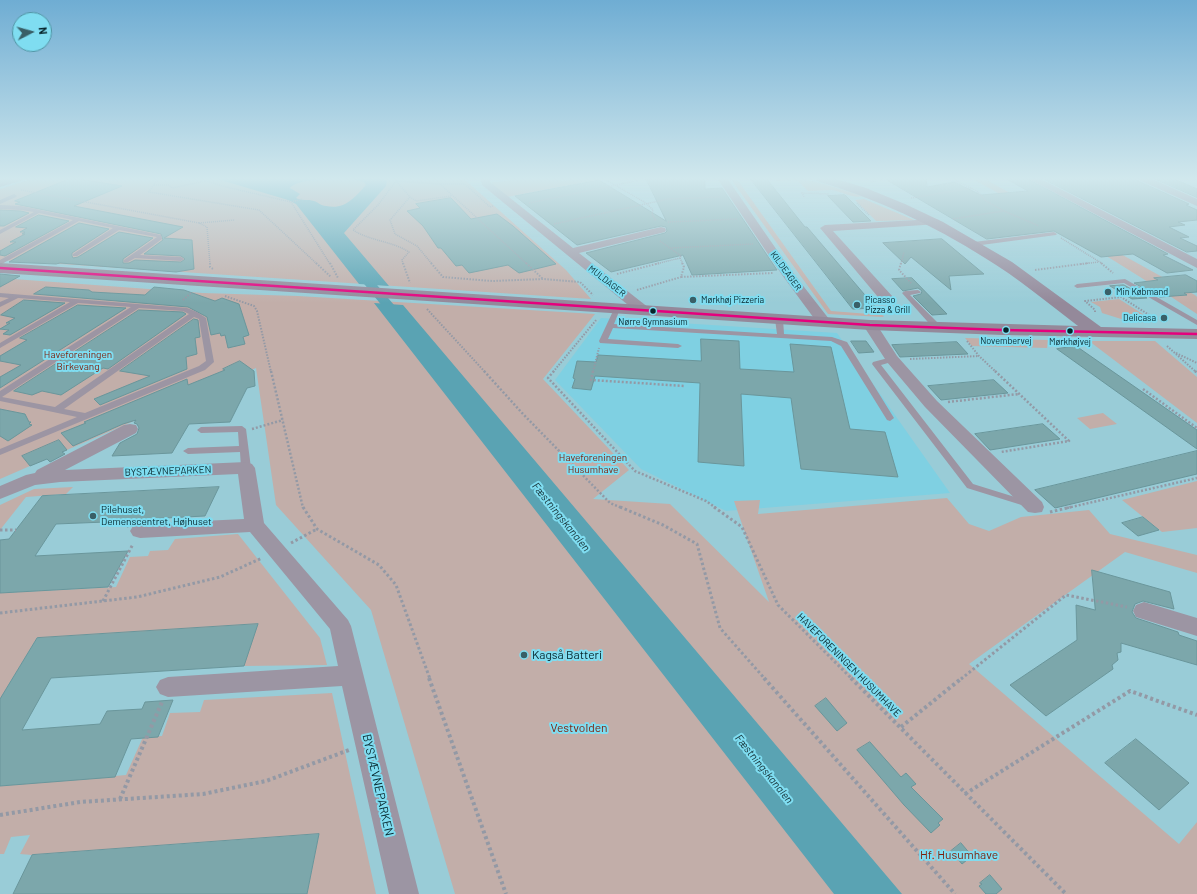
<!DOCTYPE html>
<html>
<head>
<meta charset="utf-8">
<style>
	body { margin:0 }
	#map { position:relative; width:1197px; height:894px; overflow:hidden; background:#99ccd7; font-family:Barlow,sans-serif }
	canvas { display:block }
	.north { position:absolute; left:12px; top:12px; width:40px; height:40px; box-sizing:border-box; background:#7fddf1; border:1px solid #4f93a2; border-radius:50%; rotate:84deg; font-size:11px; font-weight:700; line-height:16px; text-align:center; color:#06252b }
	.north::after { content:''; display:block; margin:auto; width:14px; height:18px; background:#395f67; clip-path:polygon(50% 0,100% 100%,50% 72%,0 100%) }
</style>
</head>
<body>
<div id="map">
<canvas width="1197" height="894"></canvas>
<div class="north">N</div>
</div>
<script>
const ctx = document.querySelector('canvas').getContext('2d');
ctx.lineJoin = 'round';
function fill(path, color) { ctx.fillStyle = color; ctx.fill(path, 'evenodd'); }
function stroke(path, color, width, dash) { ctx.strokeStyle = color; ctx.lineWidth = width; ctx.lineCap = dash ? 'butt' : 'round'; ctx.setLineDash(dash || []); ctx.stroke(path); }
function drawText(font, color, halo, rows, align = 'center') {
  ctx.font = font + ' Barlow,sans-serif'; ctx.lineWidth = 4; ctx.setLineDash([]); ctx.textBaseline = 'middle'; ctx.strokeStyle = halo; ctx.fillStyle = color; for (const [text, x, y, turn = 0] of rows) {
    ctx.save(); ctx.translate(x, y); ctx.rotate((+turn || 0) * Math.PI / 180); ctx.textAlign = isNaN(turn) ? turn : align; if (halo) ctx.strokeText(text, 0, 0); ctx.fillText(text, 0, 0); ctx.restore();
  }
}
fill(new Path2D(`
	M601,318l236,15 113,160 -224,18 -85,-42 -86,-89z`), '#7fd0e2');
fill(new Path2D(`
	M34,178h429l103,92 25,29 -591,-39v-71z
	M504,178h53l4,3 17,-3 24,1 -95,18 -15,-12v-3h7l12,-2z
	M730,178h6l95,133 51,4 2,1 -1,1 -55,-3z
	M775,178h26l30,8 31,10c-10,3 -20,-5 -31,-6 -7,0 -15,1 -23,1l-11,-11 -20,1z
	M971,178h12l212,117 2,2v17c-73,-49 -149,-94 -226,-136z
	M864,199l50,21 -38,1 -21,-21z
	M0,278l203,15 95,3 297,18 -52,65 86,91 -36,29 77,5 99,98 -35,-101 26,-1 -2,14 189,-16 22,26 20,7 32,-14 68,-7 21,24 87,21v18l-72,-21 -156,112 210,180 18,-22v72h-742l-84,-284 -95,-105 -20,-137 -256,111z
	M1119,299l38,24h-23l-32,-10 -2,-6 -9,-5z
	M965,338l83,2 -1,8 -75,-2z
	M1089,341h66l42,36v46z
	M1103,413l14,11 -27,5 -13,-11z
	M1197,481v47l-35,4 -40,-32z
	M73,487l-7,7 -40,3 -26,33v-25l34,-16z
	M238,534l82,104 7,27 -83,1 -207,-28 -37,61v-106l116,-6 14,-30 18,-1 2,-5 18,-1 7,-11z
	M332,693l44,201h-69l12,-60 -287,21 -12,-1 10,-19 -19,2 -7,17h-4v-68l126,-11 17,-38 19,-1 8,-23 30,-1 4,-12z`), '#c2aea9');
fill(new Path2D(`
	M214,178h169l4,3 -1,5 -42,47 45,53 -30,-2 -63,-80 -8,-4zM352,179l12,3 2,3c-12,13 -21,25 -40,21 -5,0 -8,-4 -12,-5 -6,-2 -12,0 -18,-3l4,-4 -10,-6c9,-11 47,-8 62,-9z
	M374,303l29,2 499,589h-68z`), '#5aa3b3');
fill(new Path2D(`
	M357,265l4,1 44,52 2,3 -2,3h-8l-46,-56z`), '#5aa3b3');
const building = new Path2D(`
	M72,178l50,8 -48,20 109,21 -19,11 28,2 2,29 -18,3 -116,-9 -4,1 -47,-2 70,-39 30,6 -37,24v3l1,2 5,-1 41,-25 34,6 -30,21v4h6l6,-3 46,2 4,-3 -4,-3 -37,-2 19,-14 -2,-6 -146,-30 5,-2 -5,-1z
	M646,178h59v11l17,-1 55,82 -85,5 -9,-20 -72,17 -25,-19 79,-20 2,-2 -1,-4 -5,-1 -84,19 -62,-49 84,-16 67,41z
	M750,178h16l39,49h2l69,81 -23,1z
	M884,178h42l1,9 27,-5 27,13 47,-4 -23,-13h21l142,76 -5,1 30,15 -26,3 -34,-19 -32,3 -47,-26 -67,8z
	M1042,178h94l2,3 51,23 -3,1 11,5v10l-19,2 7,3 -16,2 20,10 -9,1 17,8v5l-10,1z
	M1153,178h19l25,11v8z
	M845,195l26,26 -18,1 -25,-26z
	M451,198l20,21 26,-5 16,12 43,38 -37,9 -11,-8 -39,8 -7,-8 -6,1 -15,-18h-3l-15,-22 -16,-15 13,-3 -4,-4z
	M0,210l21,1 8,2 -25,13h-4z
	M39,215l30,6 -64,35 -5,-1v-4l16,-9h-6l15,-8h-3l3,-2h-5l7,-4 -11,-1z
	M942,239l42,35 -35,2 2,14 -40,-33 -6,7 -22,-21z
	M0,274l20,2 -20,11z
	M1186,275l11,6v11l-13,1 3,2 -27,2 -26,-14 24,-3 -4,-2z
	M912,278l35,36 -15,1 -19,-19 8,-2 1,-3 -4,-3 -15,3 -11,-12z
	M1124,285l23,13 -15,1 -22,-13z
	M46,287l43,3 3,2 53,3 9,-8 30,3 31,11 7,-3 17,6 10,31 -6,2 2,7 -17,4 -3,-13 -4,1 -1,-3 -9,2 -4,-18 -19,-10 -154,-13z
	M24,300l41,3 -55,32 -7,-1 6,-4 -9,-1 10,-6h-4l9,-5 -14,-3z
	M78,305l48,3 -126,80v-11l21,-12 -21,-4v-5l27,-16 -7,-2z
	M139,310l44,2 3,2 -78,55 -5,-1 -42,27 -19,-4 -10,4 -18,-4z
	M194,319l4,1 2,17 -5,1 2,16 -11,3 1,12 -87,36 -6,-6 56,-23 -30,-5z
	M701,339l38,2 1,28 54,3 -4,-28 41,3 19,82 35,3 13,45 -97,-8 -10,-71 -50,-4 3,72 -46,-4 2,-79 -105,-7 -4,14 -19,-2 3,-9 -2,-1 4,-17 19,1 2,-7 103,6z
	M851,341h15l8,11 -15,1z
	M957,342l11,12 -68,3 -8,-12z
	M1076,346l121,84v19l-140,-100z
	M240,361l14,10 1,15 -8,2 -17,34 -41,2 -17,29 -60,3 8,-13 17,-9 2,-6 -2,-4 -3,-1 2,-3 -13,4 -50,22 -12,-13 25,-10 -2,-1 103,-43 1,6 37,-15 -2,-1z
	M994,380l14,13 -67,7 -13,-14z
	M0,409l25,5 4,8h2l-2,2 3,1 -24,16 -8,-5z
	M1043,424l17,15 -70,11 -15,-16z
	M59,440l8,10 -5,2 3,2 -15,8 -3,-3 -17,7 -8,-10z
	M1197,451v23l-142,34 -20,-18z
	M219,487l-14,29 -60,3 -2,3 -10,3 -2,1 -4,1 3,-6 -74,3 -21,32 93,-5 -20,36 -108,6v-53l9,-1 33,-43z
	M1143,517l16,13 -21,6 -16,-13z
	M1092,570l78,22 4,17 -31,-8 -8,3 -3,8 4,6 42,14 1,3 18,6v24l-76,-22v9l-4,1 1,7 -6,5 1,4 -67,47 -36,-31 67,-45 -1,-35 19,5z
	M258,624l-14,42 -193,12 -29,52 78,-6 7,-13 35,-2 3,-7 28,-2 -15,37 -27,2 -16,38 -115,9v-87l37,-61z
	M826,698l21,25 -10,8 -22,-25z
	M1136,739l53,44 -30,27 -54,-47z
	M870,742l31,35 5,-4 10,11 -5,3 32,32 -5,4 2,2 -9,8 -27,-28 -47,-55z
	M319,834l-12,60h-294l19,-39z
	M961,843l11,13 -10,8 -11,-13z
	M990,875l12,14 -6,5h-10l-7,-8 3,-2 -2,-1z`);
fill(building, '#7ca7ab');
stroke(building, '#6a969b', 1);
stroke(new Path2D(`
	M158,178l-9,14 110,18 58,54
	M198,178l24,8 69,16 39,62
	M396,178v3l14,16 6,4 35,-5
	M603,178l43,25 7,7 -1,4 4,7
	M950,178l27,13 9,10 18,10 35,15
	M871,182l15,-4
	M154,185h15l3,3 34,-7
	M21,190l178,33 8,4 3,37
	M410,197l-20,23 5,14 22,12 15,18
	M804,197l-2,-4 27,1
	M911,198l61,-10
	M291,202l11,-3
	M529,203l111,-23 53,-2
	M857,203l12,12
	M493,206l-3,1 -25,-23h-25l87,80
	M953,219l50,-8
	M668,222l69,-3
	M199,223l36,-3
	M554,224l114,-25 52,-2
	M1061,238l42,26
	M660,241l21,15 -1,2 3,6
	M670,248l83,-4
	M403,264l-1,-4 7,-8c-17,-11 -39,-11 -56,-22l25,-25 18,-24 44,3
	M656,264l24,-6
	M901,264l3,-12
	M1081,264l18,-2`), '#9399a5', 1.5, [1, 1]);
stroke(new Path2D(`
	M210,263v4l3,2
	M316,263l15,14
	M330,263l8,15
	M403,263l7,20
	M431,263l12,14 49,4 52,-2 36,3 13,13
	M526,263l17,16
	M682,263l2,4 -3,10 92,-4
	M901,263l-2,7 12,13
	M1101,263l12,10
	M1035,270l54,-7
	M617,274l43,-11
	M637,290l44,-13
	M225,296l29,10 3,5 14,61
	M183,300l8,-7
	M427,309l58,63
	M1095,312v-2l-10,-9 36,-4 36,23
	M967,341l12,15 17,16
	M1167,346l29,26
	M1176,353l21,10
	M910,359l69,-3
	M553,372l44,-53
	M593,372l6,-24`), '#9399a5', 2, [1.5, 1.5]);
stroke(new Path2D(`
	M271,371l32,137
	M484,371l39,43 87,89 12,5
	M554,371l-6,7 87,93 71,30 10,7
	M593,371l-2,9 94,6
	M995,371l74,70 -68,11
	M1195,371l2,2
	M1143,389l54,39
	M948,402l71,-8
	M252,429l31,-9
	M1067,508l130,-30`), '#9399a5', 2.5, [2, 2]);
stroke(new Path2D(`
	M303,507l14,22 62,36 17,20 34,94
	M620,507l43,18 34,19 23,84 45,51
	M714,507l28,20 36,78 74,74
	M1050,512l21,-5
	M0,530h16
	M291,543l26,-14
	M103,601l30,-57
	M0,613l137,-16 83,-20 42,-19
	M961,679l105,-84 61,12`), '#9399a5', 3, [2.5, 2.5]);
stroke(new Path2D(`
	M429,678l77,216
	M764,678l191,216
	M851,678l215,216
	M901,727l61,-49
	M965,794l165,-103 67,24
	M120,799l42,-97
	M0,815l80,-13 123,-8 63,-13 83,-31`), '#9399a5', 4, [3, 3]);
fill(new Path2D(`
	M14,194l3,2 -1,1 -16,7v-4z
	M0,205l21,1 140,29 1,4 -22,16 41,2 3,2 -3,2 -46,-3 -7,4h-4v-2l33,-23 -38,-7 -42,26h-4v-2l40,-26 -34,-7 -79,44v-5l73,-40 -34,-7 -39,21v-4l34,-18 -13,-2 -21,-1z
	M1054,232l3,2 -1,1 -82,11 -3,-2 3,-2z
	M1125,279l72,41v5l-73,-42 -47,5 -3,-2 3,-2z
	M918,290l3,2 -1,1 -10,2 31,31v4h-6l-33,-37 3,-2z
	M0,293l187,15 10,4 9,6 8,44 -9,8 -205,85v-6l77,-32 -77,-16v-10l131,-84 -53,-4 -78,45v-5l70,-41 -52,-4 -18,9v-5l9,-4 -9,-1zM139,308l44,3 6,3 -134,93 -53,-10zM194,317l5,2 7,42 -7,5 -114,47 -21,-4z
	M617,307l3,2 -6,15 163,10 -2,-15 4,-2 4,2 1,15 48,3 15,5 47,76 -4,3 -3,-1 -46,-74 -10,-5 -218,-13 -5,11 70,5 4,2 -4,2 -78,-5 -1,-2 15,-32z
	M892,357l4,2 -1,2 -14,4 92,119 58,18 2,2 -2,2 -3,1 -61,-19 -95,-124 1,-2z
	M242,426l4,3 5,39 -2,2h-6l-2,-2 -1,-16 -52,2 -5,-3 5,-3 51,-2 -1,-14 -37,1 -4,-3 4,-3z`), '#9c95a3');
fill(new Path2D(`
	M480,178h10v4l83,66 88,-21 4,1 1,2 -1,2 -86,21 70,55 2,3 -2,3h-10l-157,-129z
	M717,178h10l63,91 39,50 2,3 -2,3h-10l-37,-50z
	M1027,178h12l158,81v9z
	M1137,178h13l47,21v7l-58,-26z
	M935,219l4,1 1,2 -1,2 -106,7 60,66 1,3 -1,3h-10l-63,-75 5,-3z
	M870,321l5,1 22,34 40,45 105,101 2,5 -2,5 -7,1 -7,-1 -103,-105 -38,-45 -24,-37 2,-3z
	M130,424l6,1 2,4 -2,4 -71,37 181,-8 6,2 3,4 9,55 84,97 3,6 68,268h-30l-47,-208 -174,11 -8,-3 -4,-7 4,-7 8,-3 170,-11 -8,-37 -80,-97 -110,6 -7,-2 -3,-5 3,-5 7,-2 104,-5 -6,-45 -178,8 -25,3 -35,14v-13l26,-11 9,-2 2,-3 87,-45z
	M1144,602l53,16v18l-61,-19 -3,-6 3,-6z`), '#9c95a3');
fill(new Path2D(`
	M4,178h19l-2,3 -21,6v-8z
	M815,178h18l33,10 39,16 38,18 69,40 89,65 96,2v10l-194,-4 -133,-5 -870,-57v-10l870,57 208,6c-30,-23 -60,-48 -93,-68 -53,-34 -109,-59 -168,-77z`), '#94899a');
stroke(new Path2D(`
	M0,268l870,57 133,5 194,4`), '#e5007d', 2.5);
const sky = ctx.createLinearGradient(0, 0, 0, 303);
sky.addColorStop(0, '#6fadd3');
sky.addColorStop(0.59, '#d1e8ed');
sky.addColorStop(1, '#d1e8ed00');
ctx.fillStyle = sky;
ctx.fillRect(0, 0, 1197, 303);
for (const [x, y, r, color] of [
	[1108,292,4,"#395f67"],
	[693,300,4,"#395f67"],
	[857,305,4,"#395f67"],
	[653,311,3.5,"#06252b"],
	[1164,318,4,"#395f67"],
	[1006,330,3.5,"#06252b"],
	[1070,331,3.5,"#06252b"],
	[93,516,4,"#395f67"],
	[524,655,4,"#395f67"]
]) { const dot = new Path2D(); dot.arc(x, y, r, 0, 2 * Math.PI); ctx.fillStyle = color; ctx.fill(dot); stroke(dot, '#7fddf1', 1.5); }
drawText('9px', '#06252b', '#7fddf1', [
	["KILDEAGER",786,271,54],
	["MULDAGER",607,281,38]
]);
drawText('9px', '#06252b', '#7fddf1', [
	["Min Købmand",1116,292],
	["Mørkhøj Pizzeria",701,300],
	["Picasso",865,300],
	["Pizza & Grill",865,310],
	["Delicasa",1156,318,"right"]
], 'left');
drawText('9px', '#06252b', '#7fddf1', [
	["Nørre Gymnasium",653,322],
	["Novembervej",1006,341],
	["Mørkhøjvej",1070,342]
]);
drawText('10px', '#7f1e09', '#7fddf1', [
	["Haveforeningen",78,355],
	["Birkevang",78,367],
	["Haveforeningen",593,458],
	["Husumhave",593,470]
]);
drawText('10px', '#06252b', '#7fddf1', [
	["BYSTÆVNEPARKEN",168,471,-2],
	["HAVEFORENINGEN HUSUMHAVE",849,665,45]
]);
drawText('10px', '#06252b', '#7fddf1', [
	["Pilehuset,",101,510],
	["Demenscentret, Højhuset",101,522]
], 'left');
drawText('italic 11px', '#163136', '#7fddf1', [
	["Fæstningskanalen",561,517,51],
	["Fæstningskanalen",764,769,51]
]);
drawText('12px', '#06252b', '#7fddf1', [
	["Kagså Batteri",532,655]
], 'left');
drawText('12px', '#7f1e09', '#7fddf1', [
	["Vestvolden",579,728],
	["Hf. Husumhave",959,855]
]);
drawText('12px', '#06252b', '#7fddf1', [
	["BYSTÆVNEPARKEN",378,785,77]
]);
</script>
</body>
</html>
